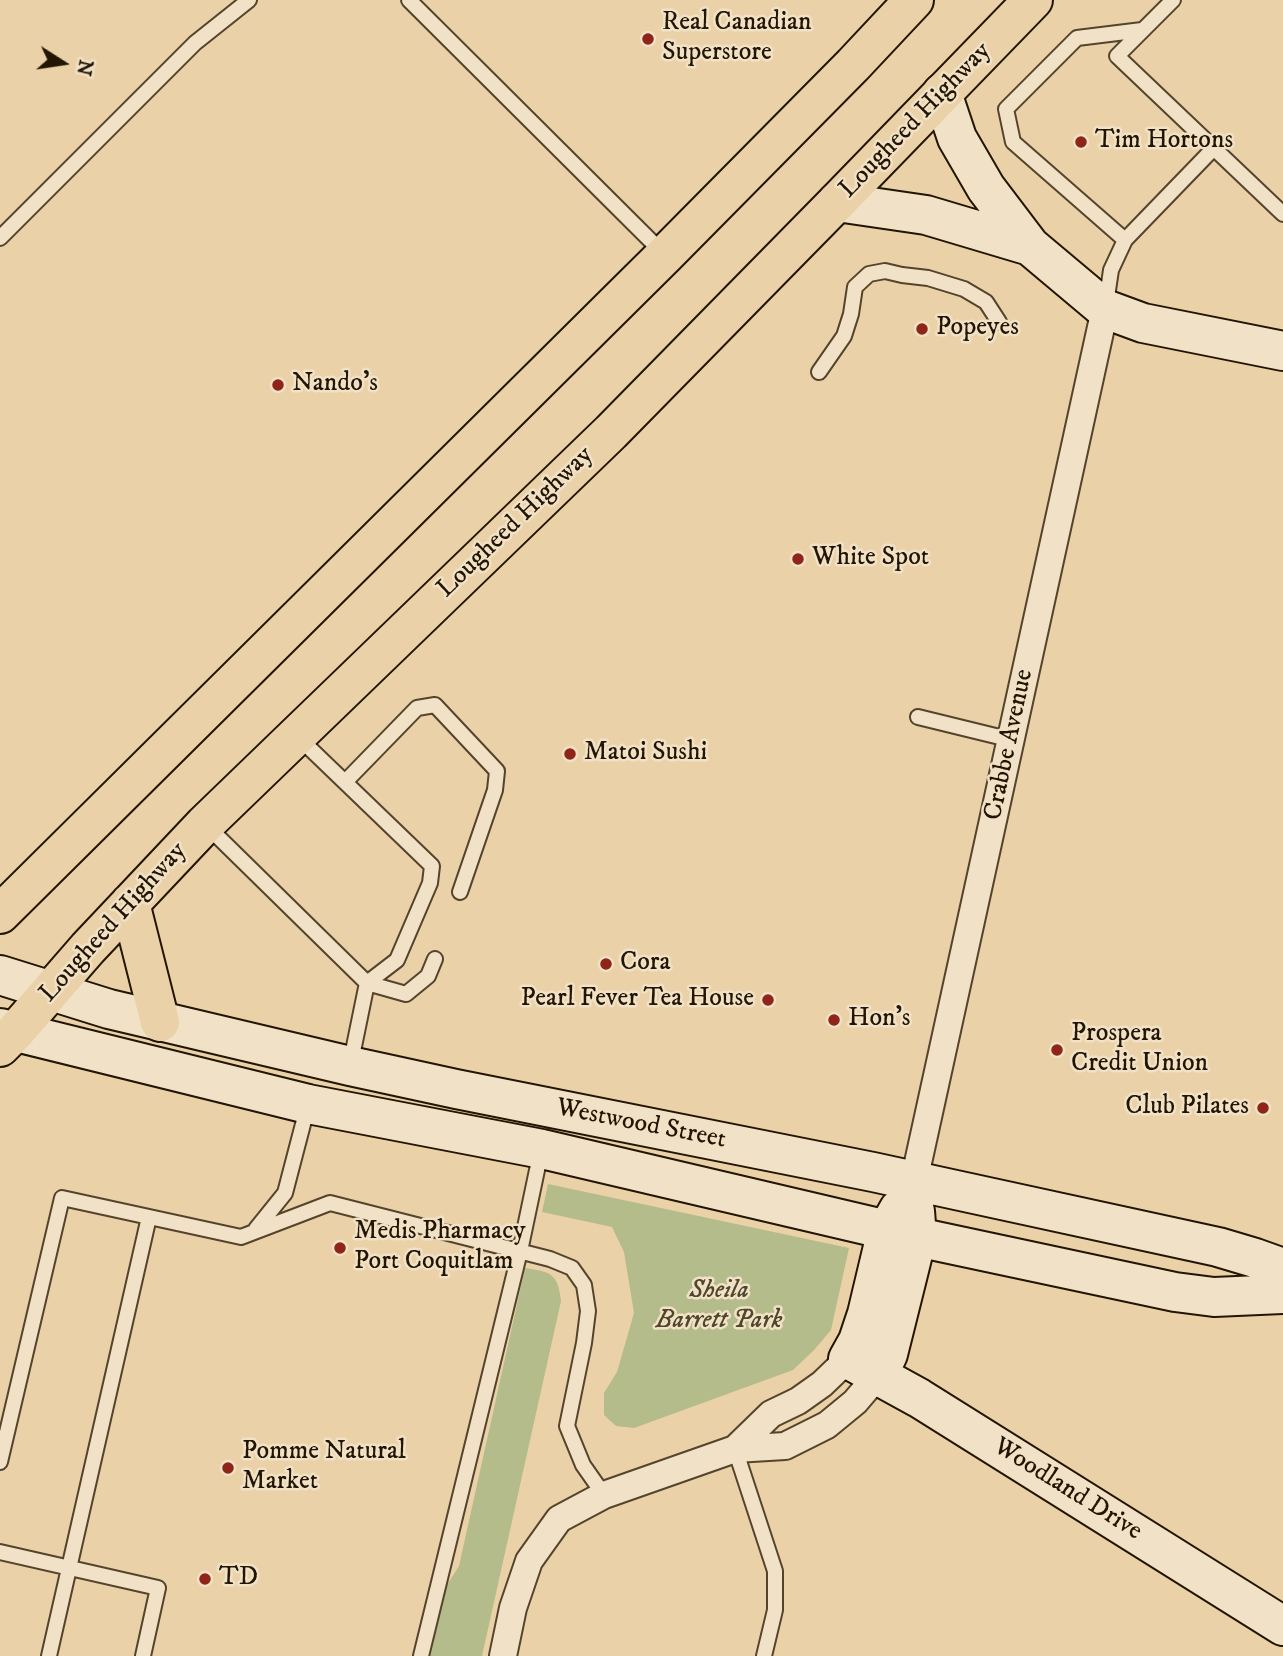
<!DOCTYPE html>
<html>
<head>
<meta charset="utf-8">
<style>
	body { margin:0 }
	#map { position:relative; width:1283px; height:1656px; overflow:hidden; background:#ead1a8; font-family:"IM FELL DW Pica",serif }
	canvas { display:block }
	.north { position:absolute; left:28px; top:28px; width:70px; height:70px; -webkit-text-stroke:5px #f1e1c6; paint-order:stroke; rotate:102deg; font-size:19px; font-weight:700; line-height:28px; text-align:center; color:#221502 }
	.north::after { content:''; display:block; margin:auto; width:24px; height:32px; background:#221502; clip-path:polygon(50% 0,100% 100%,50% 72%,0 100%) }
</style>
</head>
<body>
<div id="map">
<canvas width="1283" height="1656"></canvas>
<div class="north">N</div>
</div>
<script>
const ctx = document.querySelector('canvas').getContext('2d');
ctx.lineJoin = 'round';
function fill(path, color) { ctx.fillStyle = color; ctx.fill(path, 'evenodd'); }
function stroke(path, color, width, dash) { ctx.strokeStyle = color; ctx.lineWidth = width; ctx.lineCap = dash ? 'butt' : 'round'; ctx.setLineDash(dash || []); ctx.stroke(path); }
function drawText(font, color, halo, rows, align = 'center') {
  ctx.font = font + ' "IM FELL DW Pica",serif'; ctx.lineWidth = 5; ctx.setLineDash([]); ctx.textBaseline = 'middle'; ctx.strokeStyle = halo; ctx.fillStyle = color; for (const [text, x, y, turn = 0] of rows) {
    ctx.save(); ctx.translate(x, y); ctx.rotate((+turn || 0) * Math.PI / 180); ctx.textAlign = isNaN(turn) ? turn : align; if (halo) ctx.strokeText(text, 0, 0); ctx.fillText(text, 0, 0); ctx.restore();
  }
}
fill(new Path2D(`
	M548,1184l301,64 -18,82 -17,20 -21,20 -159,58 -18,-2 -12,-11v-22l13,-21 17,-59 -10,-61 -12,-25 -70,-15z
	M525,1268c27,4 33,6 36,33l-79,355h-56l16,-63 17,-27z`), '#b3bc8a');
const lane = new Path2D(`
	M409,0l255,254
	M1173,0l-56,56 166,158
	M0,238l195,-195 54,-43
	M1125,240l-112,-98 -7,-33 71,-71 65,-8
	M1106,304l5,-34 14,-30 88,-91
	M819,372l25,-36 7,-22 4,-27 14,-13 16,-3 17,4 26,3 36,11 22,13 13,20
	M918,717l94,23
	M297,736l135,130 -2,17 -33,77 -30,23 -17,83
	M345,782l72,-74 18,-3 62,66 -2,19 -35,102
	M206,825l161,158 39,11 22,-18 7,-17
	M256,1229l29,-36 23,-88
	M735,1449l40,122v39l-11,46
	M0,1462l62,-264 179,39 89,-34 220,56 22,9 12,17 4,26 -4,32 -17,83 16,39 21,30
	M0,1552l158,36 -15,68
	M49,1656l100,-439
	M421,1656l99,-405 21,-100`);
const street = new Path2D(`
	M914,1181l191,-872
	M735,1449l36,-35 27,-13 24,-17 26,-25
	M503,1656l10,-48 16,-47 30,-42 45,-24 131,-46 50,-3 42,-21 28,-23 23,-27`);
const secondary = new Path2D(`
	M942,93l15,45 29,50 44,58 75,63 38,14 140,28
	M837,202l89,13 104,31
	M0,975l109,34 241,57 106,23 417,83 345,75 37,11 28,10
	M0,1028l308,76 234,45 375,88 258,55 39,5 69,-3
	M899,1209l-12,21 -20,84 -9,27 -10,18 71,39 364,228
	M878,1375l10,-21 22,-88 7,-29 -2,-26`);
const primary = new Path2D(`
	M130,903l30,119
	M0,914l665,-659 188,-190 61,-65
	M0,1047l15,-15 73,-84 117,-124 406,-392 226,-230 196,-202`);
stroke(lane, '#54442c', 18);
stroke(street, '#54442c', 30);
stroke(secondary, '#221502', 42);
stroke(primary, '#221502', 42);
stroke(lane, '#f1e1c6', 14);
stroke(street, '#f1e1c6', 26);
stroke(secondary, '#f1e1c6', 38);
stroke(primary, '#ead1a8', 38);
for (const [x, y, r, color] of [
	[648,39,7,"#8f2418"],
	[1081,142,7,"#8f2418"],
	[922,329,7,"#8f2418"],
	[278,385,7,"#8f2418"],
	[798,559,7,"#8f2418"],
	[570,754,7,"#8f2418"],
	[606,964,7,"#8f2418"],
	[768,1000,7,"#8f2418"],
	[834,1020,7,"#8f2418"],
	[1057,1050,7,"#8f2418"],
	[1263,1108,7,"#8f2418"],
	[340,1248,7,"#8f2418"],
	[228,1468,7,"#8f2418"],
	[205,1579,7,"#8f2418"]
]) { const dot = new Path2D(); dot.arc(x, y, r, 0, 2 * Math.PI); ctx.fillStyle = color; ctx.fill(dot); stroke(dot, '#f1e1c6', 2.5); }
drawText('26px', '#221502', '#f1e1c6', [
	["Real Canadian",662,24],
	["Superstore",662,54],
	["Tim Hortons",1095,142],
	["Popeyes",936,329],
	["Nando's",292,385],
	["White Spot",812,559],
	["Matoi Sushi",584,754],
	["Cora",620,964],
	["Pearl Fever Tea House",754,1000,"right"],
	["Hon's",848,1020],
	["Prospera",1071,1035],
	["Credit Union",1071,1065],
	["Club Pilates",1249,1108,"right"],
	["Medis Pharmacy",354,1233],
	["Port Coquitlam",354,1263],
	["Pomme Natural",242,1453],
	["Market",242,1483],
	["TD",219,1579]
], 'left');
drawText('26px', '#221502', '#f1e1c6', [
	["Lougheed Highway",916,121,-46],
	["Lougheed Highway",516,523,-44],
	["Crabbe Avenue",1010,745,-78],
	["Lougheed Highway",114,923,-48],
	["Westwood Street",641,1125,11],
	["Woodland Drive",1067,1490,32]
]);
drawText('italic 26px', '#4e472b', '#f1e1c6', [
	["Sheila",719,1292],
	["Barrett Park",719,1322]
]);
</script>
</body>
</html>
